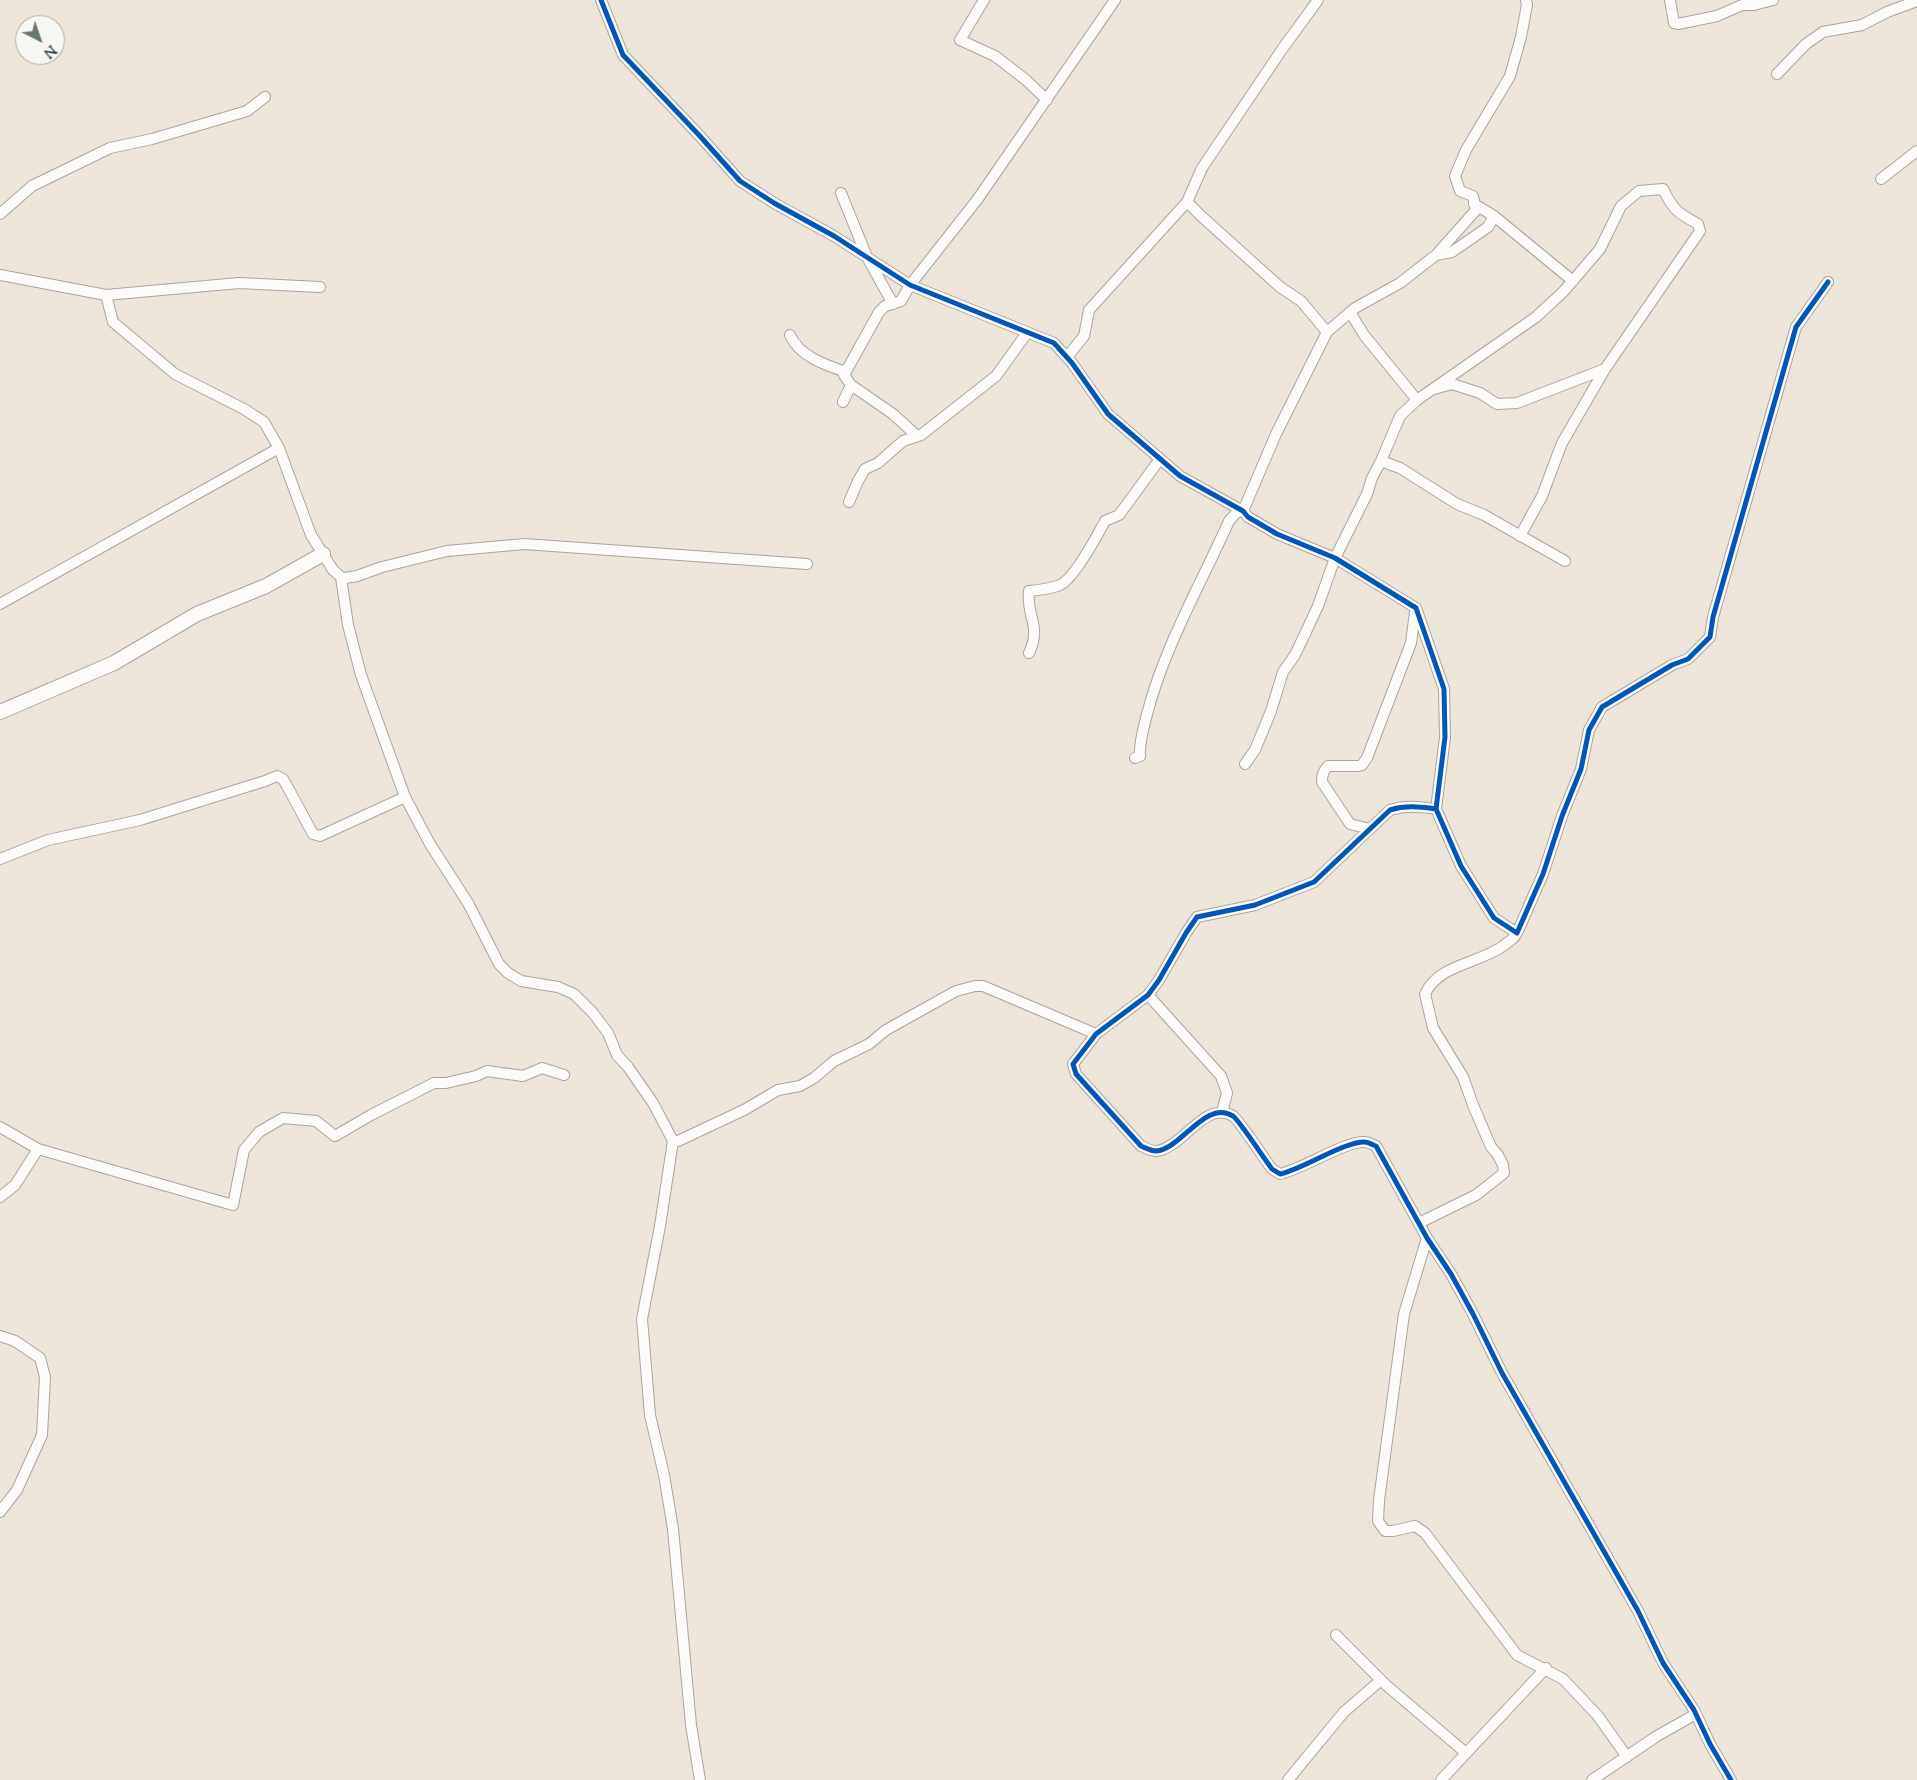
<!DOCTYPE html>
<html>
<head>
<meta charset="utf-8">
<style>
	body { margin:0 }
	#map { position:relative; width:1917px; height:1780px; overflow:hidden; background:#ede4da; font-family:"Sorts Mill Goudy",serif }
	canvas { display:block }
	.north { position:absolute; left:15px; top:15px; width:50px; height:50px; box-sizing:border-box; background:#f6f6f2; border:1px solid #a0aca6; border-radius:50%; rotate:139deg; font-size:14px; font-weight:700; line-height:20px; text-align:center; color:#1f3d34 }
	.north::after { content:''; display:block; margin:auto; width:18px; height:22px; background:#67776e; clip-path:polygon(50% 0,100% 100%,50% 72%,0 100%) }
</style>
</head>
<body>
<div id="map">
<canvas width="1917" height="1780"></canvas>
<div class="north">N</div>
</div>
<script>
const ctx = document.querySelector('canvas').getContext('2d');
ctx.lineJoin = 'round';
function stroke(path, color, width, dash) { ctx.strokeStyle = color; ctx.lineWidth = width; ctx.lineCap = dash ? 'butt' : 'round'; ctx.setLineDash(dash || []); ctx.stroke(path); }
const street = new Path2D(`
	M601,0l22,55 75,79 42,47 34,22 60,33 76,49 144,58 18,20 36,51 72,62 63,35 5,6 29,17 58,24 81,50 28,81 1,48 -9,72 25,57 33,52 23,15 26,-59 19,-58 19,-47 8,-39 13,-23 70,-42 16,-6 22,-22 3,-20 83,-290 32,-45
	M984,0l-24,40 35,16 31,24 21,20
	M1318,0l-35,48 -81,120 -15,34 13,13 80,72 21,14 26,31
	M1670,0l4,23 4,1 39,-8 25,-11h12l19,-5
	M1777,74l29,-30 17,-12 39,-7 25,-13 30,-11
	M1881,179l36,-28
	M841,193l26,64 26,47
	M1474,204l20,12 79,65
	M0,214l32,-28 78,-38 42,-9 95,-28 18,-14
	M1436,255l16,-3 36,-25 6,-11
	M0,275l106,20 133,-12 81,4
	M106,295l7,27 62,52 69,35 20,13 15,26 32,87 22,35 8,7 4,1 12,-2 25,-9 65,-16 77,-7 283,20
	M1350,312l14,23 53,65
	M790,335c9,21 35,30 56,37
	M1067,357l17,-21 5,-26 98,-108
	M851,385l42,29 24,22
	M843,402l8,-17 -7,-10 35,-63 6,-6 16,-5 9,-16 67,-85 138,-200
	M1381,461l19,7 57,36 27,11 81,46
	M849,502l9,-21 7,-12 13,-6 25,-22 18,-6 75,-59 31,-43
	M1520,536l22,-40 20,-53 43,-74
	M341,577l7,48 13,50 44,122 25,47 38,59 31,61 9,9 13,8 37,6 16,7 19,19 15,20 9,22 11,12 25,36 20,38h5l66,-31 34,-20 22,-4 14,-8 20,-17 35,-17 17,-14 70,-39 19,-5h8l113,48
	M0,604l279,-156
	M1029,653c13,-27 -3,-36 0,-62 10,-1 21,-2 31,-6 14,-6 37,-49 45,-64l14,-6 41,-56
	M1135,758l5,-2c-1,-13 3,-25 6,-38 17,-69 54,-132 83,-197l8,-9 6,-1 33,-77 51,-102 28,-24 45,-25 36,-28 40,-45 -3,-14 -13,-5 -5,-15 11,-26 44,-74 11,-39 6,-32 -1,-5
	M1245,764l10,-14 16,-39 12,-39 12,-17 23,-49 17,-48 32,-64 5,-16 9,-17 19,-45 17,-16 119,-83 27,-25 37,-43 21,-43 18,-15 24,-2c10,21 15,24 35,35l2,7 -95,138 -88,34 -20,1 -17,-11 -28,-9 -18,5
	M1436,809c-16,-2 -30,-4 -46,1l-76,72 -59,23 -58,12 -11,16 -27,47 -11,15 -52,39 -23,30 3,10 65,72c5,2 10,5 15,5 26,-2 49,-52 77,-35 6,4 32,44 39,53l8,5c23,-5 65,-33 85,-32 3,0 8,3 11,4l51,92 24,36 22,40 29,59 136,238 25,52 31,47 16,34 21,36
	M1370,829l-20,-5 -28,-42c0,-7 1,-11 6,-16h30l4,-1 5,-7 44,-115 4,-31
	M0,859l48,-19 92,-20 125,-39 12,-5 6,3 4,7 26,48 7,2 85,-39
	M1148,995l73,81 6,17 -5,19
	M0,1127l38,22 195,56 11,-55 15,-18 24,-14 33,3 19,15 36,-21 63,-32h12l30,-7 11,-5 36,5 19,-8 22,7
	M673,1141l-13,85 -18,93 8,96 14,60 9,54 18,196 9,55
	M0,1197l15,-12 23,-36
	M1419,1223l57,-28 28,-22 -1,-8 -5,-10 -7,-8 -18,-42 -10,-28 -30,-49 -8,-34c14,-30 53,-30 78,-48 5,-4 11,-7 14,-13
	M1427,1238l-23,76 -25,186 -1,21 7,10h8l22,-5 10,7 92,122 46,24 35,37 29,41
	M0,1336l15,5 25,17 5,19 -3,58 -25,55 -17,22
	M1336,1635l50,50 80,68
	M1288,1780l56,-68 37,-32
	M1441,1780l105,-112
	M1592,1780l65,-44 39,-22`);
const secondary = new Path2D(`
	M0,712l114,-49 83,-49 69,-28 57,-32`);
stroke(street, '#a8a69f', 12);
stroke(secondary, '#a8a69f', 16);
stroke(street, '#fcfbf9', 10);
stroke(secondary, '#fcfbf9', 14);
stroke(new Path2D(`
	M601,0l22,55 75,79 42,47 34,22 60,33 76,49 144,58 18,20 36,51 72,62 63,35 5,6 29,17 58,24 81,50 28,81 1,48 -9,72 25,57 33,52 23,15 26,-59 19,-58 19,-47 8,-39 13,-23 70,-42 16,-6 22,-22 3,-20 83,-290 32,-45
	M1436,809c-16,-2 -30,-4 -46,1l-76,72 -59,23 -58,12 -11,16 -27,47 -11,15 -52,39 -23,30 3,10 65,72c5,2 10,5 15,5 26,-2 49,-52 77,-35 6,4 32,44 39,53l8,5c23,-5 65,-33 85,-32 3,0 8,3 11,4l51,92 24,36 22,40 29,59 136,238 25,52 31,47 16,34 21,36`), '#0057b8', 5);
</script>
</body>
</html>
